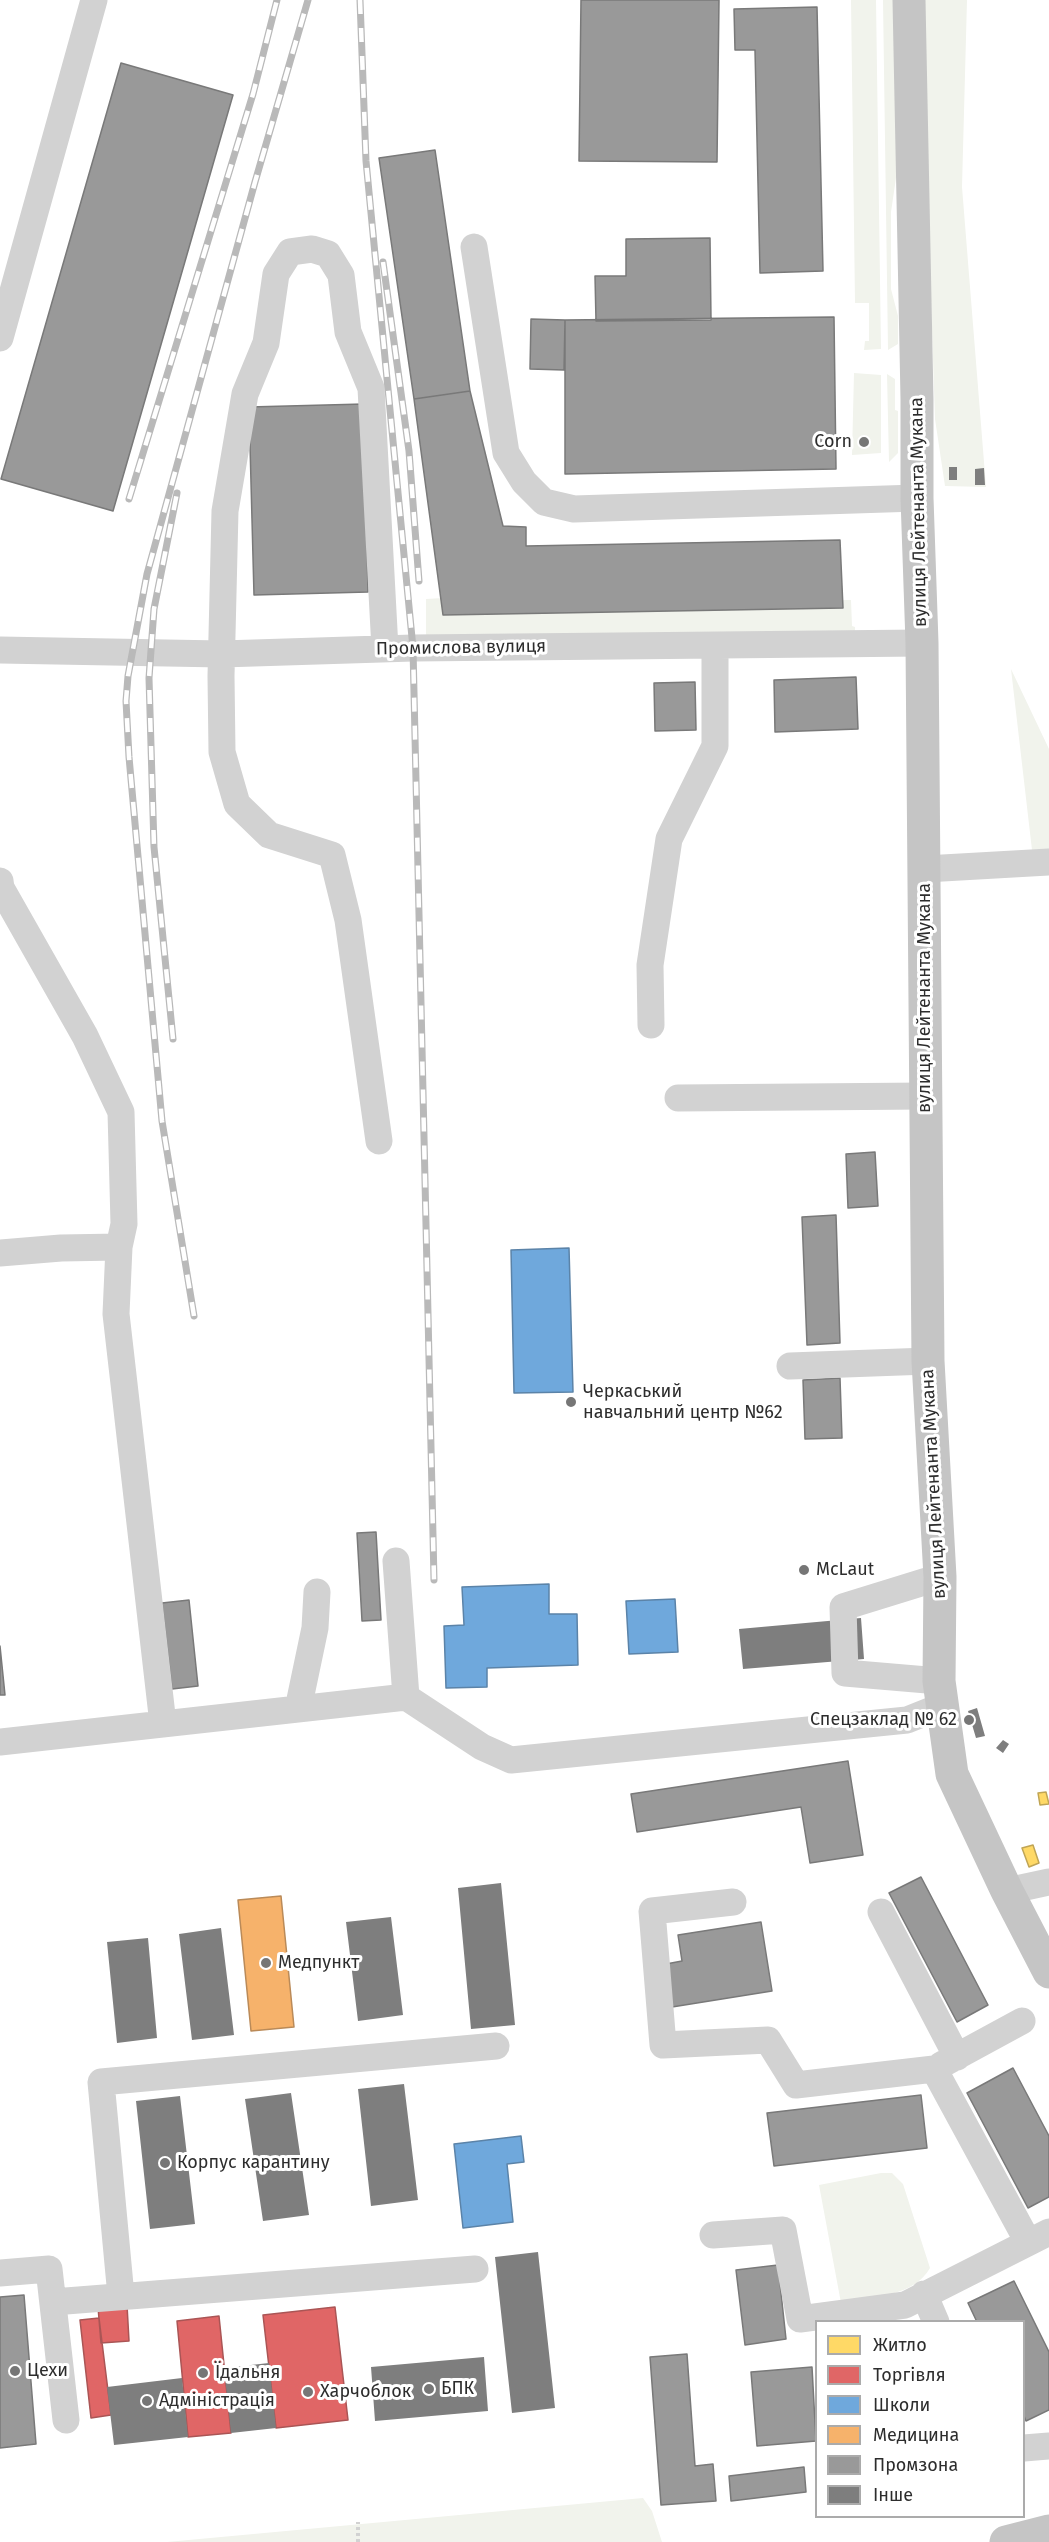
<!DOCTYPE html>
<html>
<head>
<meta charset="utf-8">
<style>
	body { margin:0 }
	#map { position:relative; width:1049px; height:2542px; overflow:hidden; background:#fff; font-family:"Fira Sans",sans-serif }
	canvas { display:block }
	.legend { position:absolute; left:815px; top:2320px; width:210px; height:198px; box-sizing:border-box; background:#fff; border:2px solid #ababab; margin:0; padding:8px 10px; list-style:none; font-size:18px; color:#2d2d2d }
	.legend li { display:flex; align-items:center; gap:12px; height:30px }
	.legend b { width:30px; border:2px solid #ababab }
</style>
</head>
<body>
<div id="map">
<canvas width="1049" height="2542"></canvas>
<ul class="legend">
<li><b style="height:16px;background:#ffd966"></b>Житло</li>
<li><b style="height:16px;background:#e06666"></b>Торгівля</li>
<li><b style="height:16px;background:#6fa8dc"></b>Школи</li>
<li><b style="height:16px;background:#f6b26b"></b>Медицина</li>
<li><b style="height:16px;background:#999"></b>Промзона</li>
<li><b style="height:16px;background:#7e7e7e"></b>Інше</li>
</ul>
</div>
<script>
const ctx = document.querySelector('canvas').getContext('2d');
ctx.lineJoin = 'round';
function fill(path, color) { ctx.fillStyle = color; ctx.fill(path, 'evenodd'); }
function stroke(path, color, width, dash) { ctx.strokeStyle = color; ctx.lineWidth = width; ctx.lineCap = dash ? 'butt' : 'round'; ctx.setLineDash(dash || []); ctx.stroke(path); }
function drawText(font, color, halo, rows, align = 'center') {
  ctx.font = font + ' "Fira Sans",sans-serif'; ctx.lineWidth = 6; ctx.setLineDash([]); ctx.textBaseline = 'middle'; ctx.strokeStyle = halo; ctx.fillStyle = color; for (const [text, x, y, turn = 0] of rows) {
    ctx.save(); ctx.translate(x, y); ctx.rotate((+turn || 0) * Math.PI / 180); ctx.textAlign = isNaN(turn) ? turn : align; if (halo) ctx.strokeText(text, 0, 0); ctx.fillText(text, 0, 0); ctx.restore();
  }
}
fill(new Path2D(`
	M851,0h25l5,349 -17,1 1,-9h4v-38h-14z
	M883,0h13l1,171 -6,41v77l7,27v28l-10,6z
	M921,0h46l-5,187 24,300 -41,-1 -10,-67z
	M854,373l27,2v78l-29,2z
	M887,374l8,5v31l3,1v42l-9,9z
	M443,598v17l399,-7v-8h9l1,26 3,1v8l-429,4v-40z
	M1011,669l38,80v100l-17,1z
	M881,2173h11l11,11 27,84c-16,29 -59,29 -89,35l-22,-118z
	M643,2498l9,13 10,31h-495z`), '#f1f3ec');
const homes = new Path2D(`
	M1046,1792l3,12 -9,1 -2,-12z
	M1033,1845l6,18 -10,4 -7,-19z`);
fill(homes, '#ffd966');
stroke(homes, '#c0a555', 1.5);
const shops = new Path2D(`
	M127,2305l2,36 -28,2 -3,-36z
	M335,2307l13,113 -72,8 -13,-113z
	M219,2316l12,117 -43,4 -11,-116z
	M99,2318l12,97 -20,3 -11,-98z`);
fill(shops, '#e06666');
stroke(shops, '#a55', 1.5);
const schools = new Path2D(`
	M569,1248l4,144 -59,1 -3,-143z
	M549,1584v30h28l1,51 -91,3v19l-41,1 -2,-62 20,-1 -2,-38z
	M675,1599l3,53 -49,2 -3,-53z
	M521,2136l3,26 -17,2 6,58 -50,6 -9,-84z`);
fill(schools, '#6fa8dc');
stroke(schools, '#5b83a8', 1.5);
const health = new Path2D(`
	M281,1896l13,131 -43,4 -13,-131z`);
fill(health, '#f6b26b');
stroke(health, '#ba8a58', 1.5);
const industry = new Path2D(`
	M581,0h138l-2,162 -138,-1z
	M817,7l6,264 -63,2 -5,-223h-20l-1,-41z
	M121,63l112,32 -120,416 -112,-32z
	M435,150l35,241 -56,8 -35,-241z
	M710,238l1,82 -115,1 -1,-45h31v-37z
	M834,317l2,152 -271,5v-154z
	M531,319l34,1 -1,50 -34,-1z
	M470,391l33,135 23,1v19l314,-6 3,68 -400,7 -29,-216z
	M364,404l4,188 -114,3 -5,-188z
	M856,677l2,52 -83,3 -1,-52z
	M695,682l1,48 -41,1 -1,-48z
	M875,1152l3,54 -30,2 -2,-54z
	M836,1215l4,128 -33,2 -5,-128z
	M840,1378l2,60 -37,1 -2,-59z
	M376,1532l5,88 -19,1 -5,-88z
	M189,1600l9,86 -26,3 -10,-86z
	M0,1646l5,49h-5z
	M848,1761l15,94 -53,8 -9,-56 -164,25 -6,-38z
	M921,1877l67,128 -31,17 -68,-129z
	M761,1922l11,69 -100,16 -6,-43 16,-3 -4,-26z
	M1013,2068l36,68v61l-21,11 -61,-115z
	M921,2095l6,53 -153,18 -7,-53z
	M778,2265l8,74 -41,6 -9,-75z
	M1014,2281l35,71v58l-23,11 -2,-5v-94h-47l-9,-19z
	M24,2295l12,149 -36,4v-151z
	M687,2354l8,112 18,-2 3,37 -55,4 -11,-148z
	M812,2367l4,74 -59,5 -6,-74z
	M804,2467l2,25 -75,9 -2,-25z`);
fill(industry, '#999');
stroke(industry, '#797979', 1.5);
fill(new Path2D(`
	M949,467h8v13h-8z
	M984,468l1,17h-10v-16z
	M861,1618l3,41 -121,10 -4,-40z
	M977,1708l8,28 -9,2 -8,-27z
	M1003,1740l6,4 -6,9 -7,-5z
	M501,1883l14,142 -44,4 -13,-141z
	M391,1917l12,98 -45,6 -12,-99z
	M221,1928l13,107 -42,5 -13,-106z
	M148,1938l9,100 -40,5 -10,-101z
	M404,2084l14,116 -47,6 -13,-117z
	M291,2093l18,122 -46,6 -18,-122z
	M180,2096l15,128 -45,5 -14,-128z
	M538,2252l17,156 -43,5 -17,-156z
	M484,2357l4,54 -113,10 -4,-54z
	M269,2363l7,65 -45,5 -7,-65z
	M182,2378l6,59 -74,8 -7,-58z`), '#7e7e7e');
stroke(new Path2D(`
	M358,2542v-20`), '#d2d2d2', 4, [3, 3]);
stroke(new Path2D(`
	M474,247l32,206 18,29 20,20 30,7 343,-11
	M0,338l94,-338
	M0,650l222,4 191,-6 509,-5
	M925,869l124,-7
	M0,881l1,7 84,148 36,76 3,112 -5,23
	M651,1025l-1,-60 19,-126 46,-93v-100
	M678,1098l247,-2
	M379,1141l-31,-221 -16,-65 -63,-20 -32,-31 -15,-52 -1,-76 4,-165 20,-117 21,-51 10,-69 14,-22 22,-3 16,5 13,21 7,57 23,56 14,261
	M0,1253l61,-5 58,-1 -3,67 47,410
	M790,1366l138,-5
	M396,1561l10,136
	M939,1681l-94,-8 -2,-66 97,-30
	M298,1709l17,-81 2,-36
	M0,1742l406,-45 76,50 29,13 396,-40 35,-14
	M1007,1891l42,-9
	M733,1902l-81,9 11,134 105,-5 28,45 138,-16 94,173
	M881,1912l76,145
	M941,2065l81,-44
	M713,2235l70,-5 17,89 105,-14 144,-73
	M0,2273l49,-4 17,151
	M924,2294l12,28
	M121,2296l-20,-214 395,-36
	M53,2302l422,-33
	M1024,2448l25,-2`), '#d2d2d2', 27);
stroke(new Path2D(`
	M909,0l8,399v99l5,145 6,718 12,216 -1,104 13,93 55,117 42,81
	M1006,2542l43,-11`), '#c5c5c5', 33);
const rail = new Path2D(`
	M360,0l6,161 47,487 21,932
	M383,262l26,189 10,130
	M129,499l124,-405 24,-94
	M173,1039l-19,-192 -5,-169 5,-69 23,-116
	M194,1316l-32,-195 -33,-364 -3,-56 2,-25 19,-102 108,-392 53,-182`);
stroke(rail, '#b9b9b9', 7);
stroke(rail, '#fff', 4.5, [14]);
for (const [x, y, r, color] of [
	[864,442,6,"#767676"],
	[571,1402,6,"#767676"],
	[804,1570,6,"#767676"],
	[969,1720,6,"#767676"],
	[266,1963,6,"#767676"],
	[165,2163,6,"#767676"],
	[15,2371,6,"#767676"],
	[203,2373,6,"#767676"],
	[429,2389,6,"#767676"],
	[308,2392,6,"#767676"],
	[147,2401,6,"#767676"]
]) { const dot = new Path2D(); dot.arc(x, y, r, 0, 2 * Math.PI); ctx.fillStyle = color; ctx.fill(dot); stroke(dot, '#fff', 2); }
drawText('18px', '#2d2d2d', '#fff', [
	["Corn",852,442,"right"],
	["Черкаський",583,1392],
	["навчальний центр №62",583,1413],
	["McLaut",816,1570],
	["Спецзаклад № 62",957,1720,"right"],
	["Медпункт",278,1963],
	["Корпус карантину",177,2163],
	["Цехи",27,2371],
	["Їдальня",215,2373],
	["БПК",441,2389],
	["Харчоблок",320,2392],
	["Адміністрація",159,2401]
], 'left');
drawText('18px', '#2d2d2d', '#fff', [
	["вулиця Лейтенанта Мукана",919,512,-91],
	["Промислова вулиця",461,648,-1],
	["вулиця Лейтенанта Мукана",925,998,-90],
	["вулиця Лейтенанта Мукана",934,1484,-93]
]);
</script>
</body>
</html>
